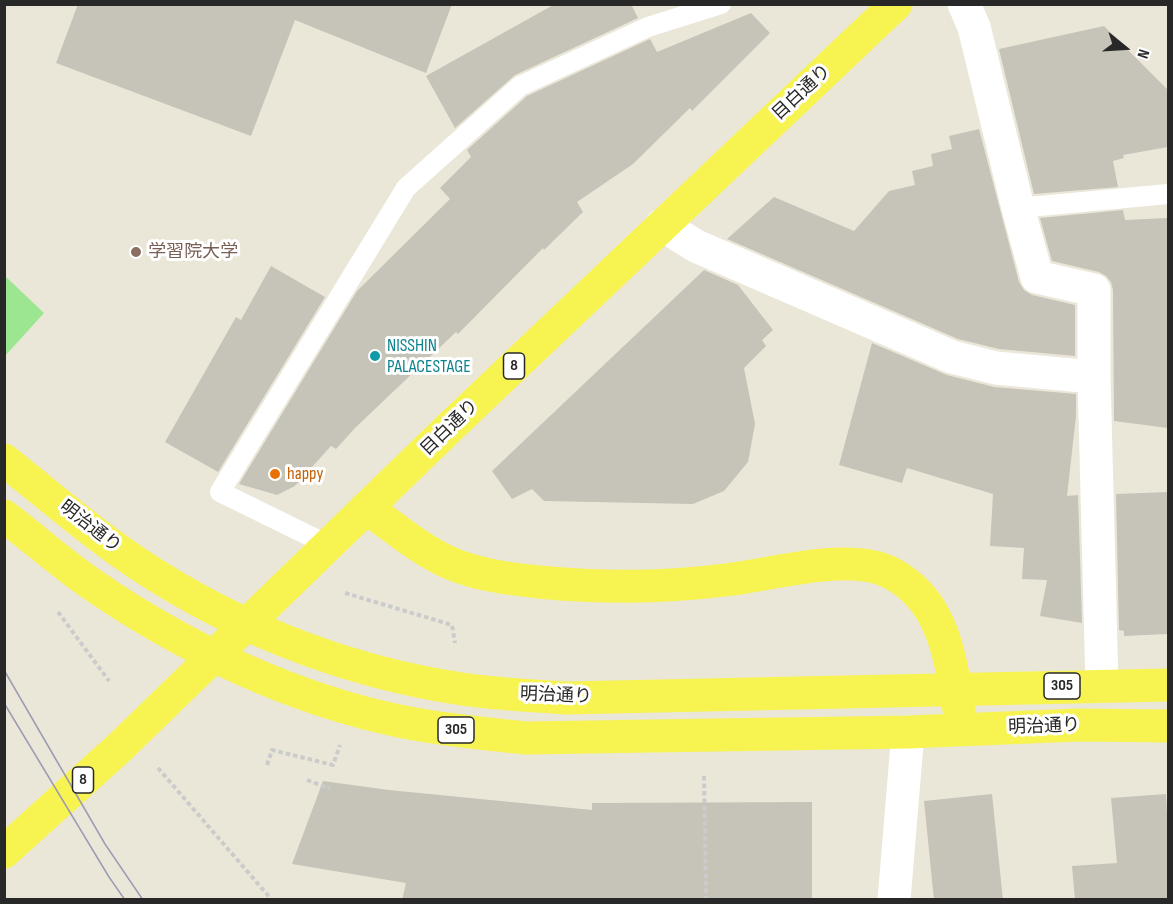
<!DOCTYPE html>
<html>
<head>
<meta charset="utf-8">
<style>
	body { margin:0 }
	#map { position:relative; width:1173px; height:904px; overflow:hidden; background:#ebe7d8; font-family:"Sofia Sans Condensed",sans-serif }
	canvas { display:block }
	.frame { position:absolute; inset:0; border:6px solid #282828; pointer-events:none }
	.north { position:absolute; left:1095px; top:18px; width:60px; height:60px; -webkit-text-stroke:4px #fff; paint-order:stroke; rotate:108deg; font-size:16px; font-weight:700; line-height:24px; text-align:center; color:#282828 }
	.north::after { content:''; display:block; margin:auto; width:21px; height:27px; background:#282828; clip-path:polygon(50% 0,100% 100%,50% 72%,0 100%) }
</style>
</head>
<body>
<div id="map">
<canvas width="1173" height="904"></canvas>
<div class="frame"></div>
<div class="north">N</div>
</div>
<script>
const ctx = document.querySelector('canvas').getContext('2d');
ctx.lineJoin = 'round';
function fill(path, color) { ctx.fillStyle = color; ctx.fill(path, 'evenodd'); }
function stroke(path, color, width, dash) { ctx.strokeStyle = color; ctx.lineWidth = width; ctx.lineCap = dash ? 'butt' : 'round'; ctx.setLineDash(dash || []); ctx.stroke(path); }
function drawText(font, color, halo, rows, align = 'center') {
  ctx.font = font + ' "Sofia Sans Condensed","Noto Sans JP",sans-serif'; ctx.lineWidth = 6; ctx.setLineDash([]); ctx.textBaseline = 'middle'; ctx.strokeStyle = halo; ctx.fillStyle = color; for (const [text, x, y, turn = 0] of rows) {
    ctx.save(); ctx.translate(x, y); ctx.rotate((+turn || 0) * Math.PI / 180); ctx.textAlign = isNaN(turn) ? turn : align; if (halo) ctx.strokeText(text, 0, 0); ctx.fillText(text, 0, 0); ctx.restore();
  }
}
fill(new Path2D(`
	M5,276l39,37 -39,43h-1z`), '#9ce591');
fill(new Path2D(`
	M78,4h374l-26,69 -131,-53 -44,116 -195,-73z
	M555,4h76l7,14 -123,57 -60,53 -29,-52z
	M751,13l19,20 -78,78 -2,-3 -57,56 -56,38 6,10 -39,38 -1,-2 -85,86 -2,-2 -101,96 -19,21 -5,-3 -36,40 -18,9 -38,-11 118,-193 93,-92 -10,-11 31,-31 -4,-7 60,-54 123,-57 7,13z
	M1104,26l64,64v57l-45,8 1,3 -11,3 5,26 -84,7 -35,-145z
	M979,129l40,153 5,8 8,5 43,10v51l-76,-7 -41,-10 -231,-100 47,-42 80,34 35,-40 26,-6 -3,-14 21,-5 -2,-12 21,-5 -3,-13z
	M1123,210l2,10 43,-2v210l-54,-7 -1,-131 -2,-8 -5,-6 -7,-4 -47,-11 -12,-43z
	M271,266l54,31 -107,175 -53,-30 71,-125 5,3z
	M704,270l34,15 35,45 -11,10 4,6 -22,22 11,56 -7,38 -24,29 -31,13 -149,-3 -12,-12 -20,10 -20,-28z
	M872,343l75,32 47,12 82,7v22l-9,80 11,-1 4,128 -42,-7 7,-36 -25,-1 2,-31 -34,-2 3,-52 -86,-26 -5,15 -63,-18z
	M1168,492v142l-44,2v-5l-5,-1 -3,-136z
	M323,781l66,9 203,20v-7l220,-1v98h-410l4,-17 -114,-19z
	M992,794l11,106h-69l-10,-99z
	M1166,794l2,39v67h-93l-3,-34 45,-3 -6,-65z`), '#c6c3b8');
stroke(new Path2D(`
	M345,593l107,32 3,18
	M58,612l51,69
	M267,765l5,-15 61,15 7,-20
	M158,768l114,132
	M704,776l2,124
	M307,780l23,9`), '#cbcbcb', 4, [4.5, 3]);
stroke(new Path2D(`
	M1018,208l150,-14
	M328,545l-108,-53 186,-304 114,-102 128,-59 73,-23`), '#fff', 20);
stroke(new Path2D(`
	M964,4l10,23 44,181 19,69 57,13v87l8,309
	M662,225l34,21 256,111 44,11 98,9
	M894,900l14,-168`), '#fff', 33);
stroke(new Path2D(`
	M4,460c38,30 75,62 114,90 101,72 222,121 344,139 34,5 69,7 104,9l602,-13
	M366,508c27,18 54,42 84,55 28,12 59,16 89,19 62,6 124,6 186,-2 46,-5 124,-29 166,-7 53,28 59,84 68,137
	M4,516c29,22 57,47 86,67 92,64 204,117 314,139 40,8 81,12 122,16l382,-6 171,-7 89,1
	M4,852l116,-105 329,-319 447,-424`), '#f7f351', 33);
stroke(new Path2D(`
	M4,670l101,174 38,56
	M4,703l105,174 16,23`), '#9c9bb3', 1.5);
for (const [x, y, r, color] of [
	[136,252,6,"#8d6e63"],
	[375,356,6,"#0f9aa8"],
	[275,474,6,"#e8710a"]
]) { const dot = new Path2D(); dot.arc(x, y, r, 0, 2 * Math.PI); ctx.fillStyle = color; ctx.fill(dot); stroke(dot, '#fff', 2); }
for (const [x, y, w] of [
	[514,366,21],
	[1062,686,36],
	[456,730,36],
	[83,780,21]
]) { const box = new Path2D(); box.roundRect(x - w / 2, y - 13, w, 26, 4.5); ctx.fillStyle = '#fff'; ctx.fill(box); stroke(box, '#282828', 1.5); }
drawText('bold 16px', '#282828', null, [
	["8",514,366],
	["305",1062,686],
	["305",456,730],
	["8",83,780]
]);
drawText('18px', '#282828', '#fff', [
	["目白通り",802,93,-43],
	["目白通り",450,428,-44],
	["明治通り",90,527,38],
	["明治通り",556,696,2],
	["明治通り",1044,727,-2]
]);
drawText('18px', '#785e54', '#fff', [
	["学習院大学",148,252]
], 'left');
drawText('18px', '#0d838f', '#fff', [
	["NISSHIN",387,346],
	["PALACESTAGE",387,367]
], 'left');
drawText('18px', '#c56008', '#fff', [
	["happy",287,474]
], 'left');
</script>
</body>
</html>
